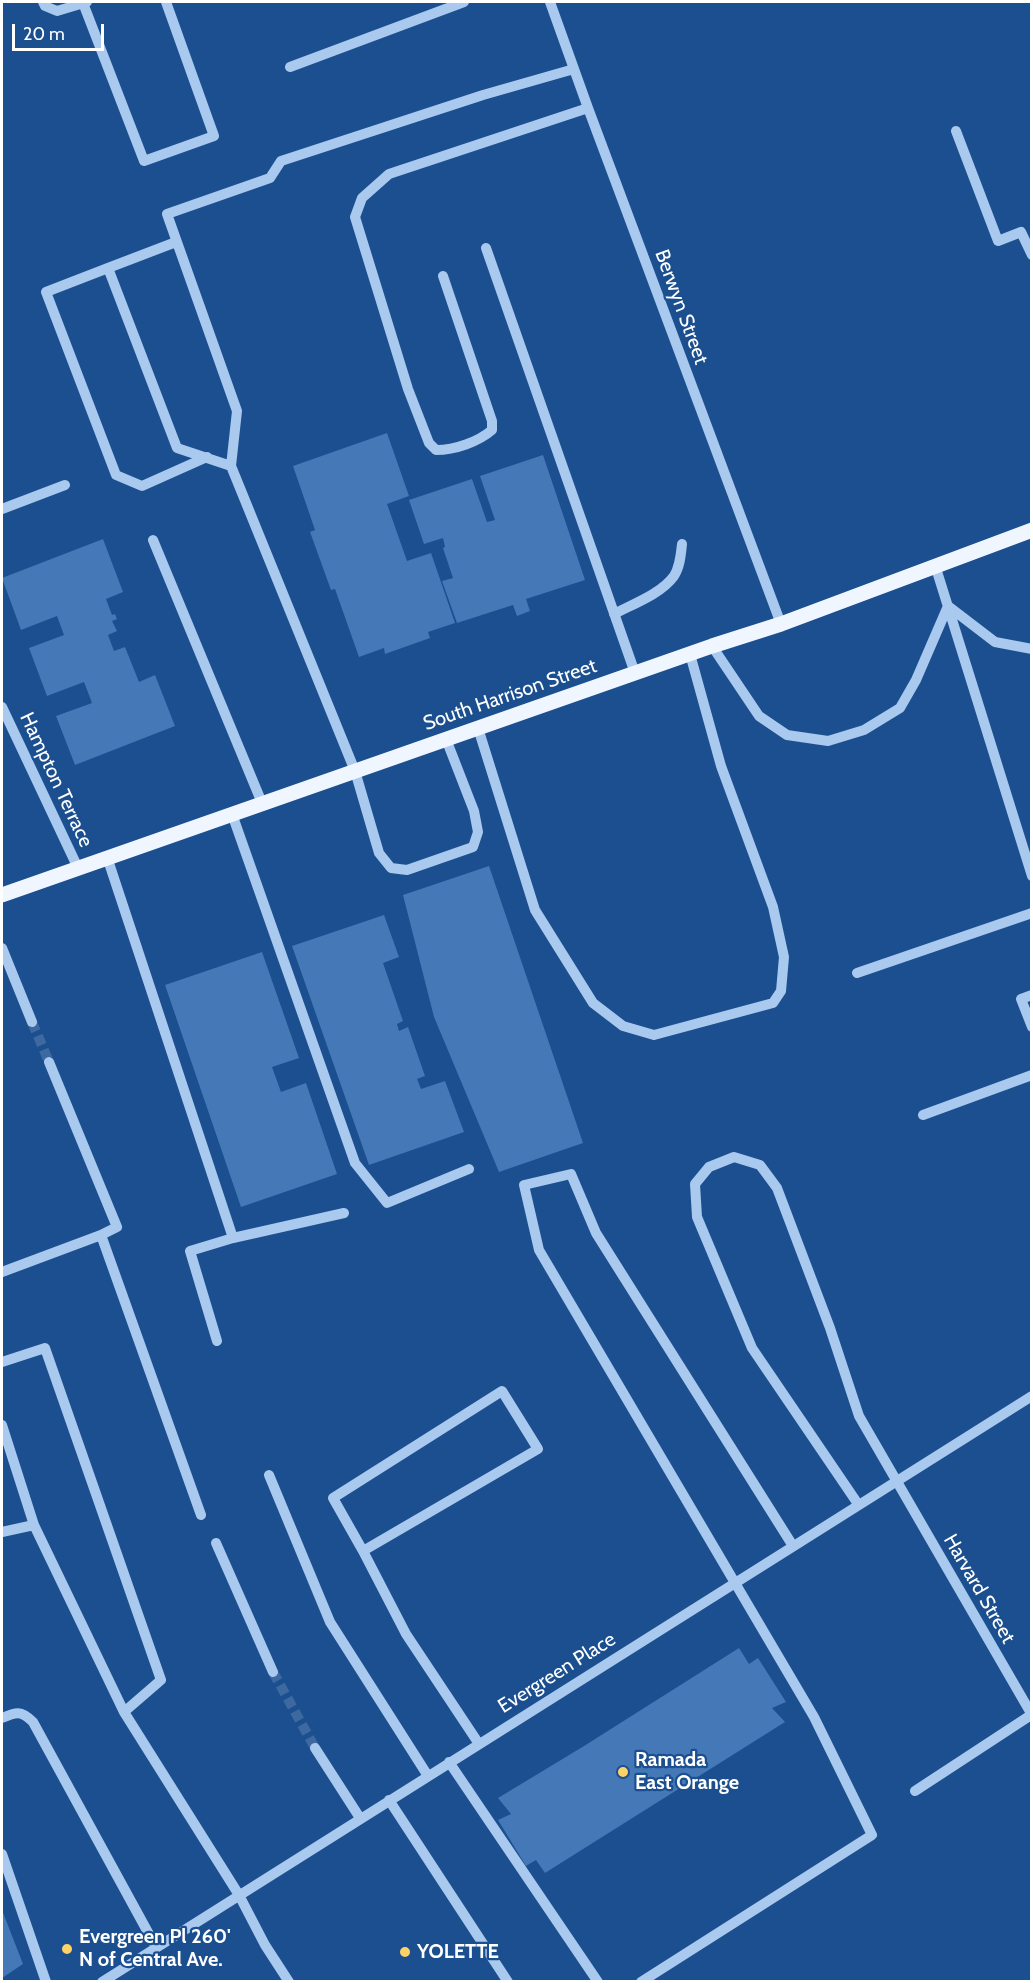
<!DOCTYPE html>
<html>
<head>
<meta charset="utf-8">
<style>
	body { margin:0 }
	#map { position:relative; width:1033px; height:1983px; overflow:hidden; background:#1b4f8f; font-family:Cabin,sans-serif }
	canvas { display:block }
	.frame { position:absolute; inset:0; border:3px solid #fff; pointer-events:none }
	.scale { position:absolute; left:12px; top:24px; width:92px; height:27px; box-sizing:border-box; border:3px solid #fff; border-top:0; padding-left:8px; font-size:18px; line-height:21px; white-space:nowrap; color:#fff; -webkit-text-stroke:4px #1b4f8f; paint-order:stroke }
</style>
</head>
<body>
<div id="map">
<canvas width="1033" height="1983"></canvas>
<div class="frame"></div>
<div class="scale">20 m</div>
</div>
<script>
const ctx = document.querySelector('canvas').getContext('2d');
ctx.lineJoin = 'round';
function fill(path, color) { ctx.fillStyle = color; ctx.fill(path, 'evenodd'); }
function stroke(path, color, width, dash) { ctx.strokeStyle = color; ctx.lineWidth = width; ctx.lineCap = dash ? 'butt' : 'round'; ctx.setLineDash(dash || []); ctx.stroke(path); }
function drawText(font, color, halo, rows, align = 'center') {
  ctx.font = font + ' Cabin,sans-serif'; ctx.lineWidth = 4.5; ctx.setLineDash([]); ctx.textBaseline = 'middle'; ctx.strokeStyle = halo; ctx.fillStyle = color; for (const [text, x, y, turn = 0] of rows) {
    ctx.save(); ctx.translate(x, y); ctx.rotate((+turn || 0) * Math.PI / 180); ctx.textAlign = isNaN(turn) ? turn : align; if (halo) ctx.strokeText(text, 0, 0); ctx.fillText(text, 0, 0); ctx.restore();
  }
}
fill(new Path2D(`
	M387,433l22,63 -22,8 20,57 24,-8 24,70 -27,9 2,6 -45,16 -1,-6 -25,9 -24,-68 -4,1 -21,-58 5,-2 -22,-64z
	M543,455l42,125 -59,19 4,12 -13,5 -4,-11 -56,18 -15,-42 11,-3 -10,-30 2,-1 -2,-9 -19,6 -15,-44 63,-21 15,43 8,-2 -15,-44z
	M103,539l20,53 -17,7 6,16 3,-1 2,5 -5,2 5,10 -9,4 6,16 11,-4 14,35 16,-7 20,51 -100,39 -19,-49 36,-13 -8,-21 -37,14 -18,-48 35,-13 -7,-19 -36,14 -19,-52z
	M489,866l94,277 -84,29 -65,-155 -31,-122z
	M384,915l15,42 -16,6 20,58 -6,3 2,7 9,-4 17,49 -8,3 4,10 24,-8 19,51 -95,33 -77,-219z
	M262,952l37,106 -27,9 9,25 25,-9 31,91 -96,33 -76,-222z
	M739,1648l10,16 9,-6 28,44 -14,6 13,14 -240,151 -9,-13 -10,6 -28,-46 13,-6 -13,-16 86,-52z
	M2,1910l21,54 -21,14z`), '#4478b7');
stroke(new Path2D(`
	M32,1022l17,40
	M273,1672l42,76`), '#3d69a0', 10, [10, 5]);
stroke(new Path2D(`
	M43,2l2,4 12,5 30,-9
	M550,2l38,106 193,516
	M83,3l61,158 70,-25 -48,-134
	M290,67l174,-65
	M956,131l42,110 23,-9 11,23
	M486,248l149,425
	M108,268l68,-26
	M443,276l49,145v9c-14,12 -37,20 -56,20l-7,-7 -21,-54 -53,-172 7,-19 27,-24 199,-66
	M207,457l-65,29 -26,-11 -70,-183 62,-24 69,180 54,18
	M2,509l63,-24
	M153,540l109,263
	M935,565l97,311
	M614,614c19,-10 47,-20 60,-38 6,-9 7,-22 8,-32
	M712,646l47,70 28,19 41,6 36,-11 36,-22 16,-28 32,-74 47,36 37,7
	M2,707l76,161
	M478,728l57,182 58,93 30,23 31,9 119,-32 8,-12 3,-34 -11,-50 -52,-141 -31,-112
	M446,739l28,72 4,21 -5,15 -66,23 -16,-2 -12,-15 -24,-82 -124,-305 6,-55 -70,-197 103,-36 11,-17 202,-66 91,-26
	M232,814l123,349 32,40 82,-34
	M107,857l126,381 111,-25
	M2,948l30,74
	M857,973l175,-60
	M1032,995l-11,4 11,28
	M49,1062l68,165 -16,8
	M923,1115l109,-40
	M2,1272l99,-37 100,280
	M217,1341l-27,-90 43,-13
	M2,1362l43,-14 116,332 -37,32
	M2,1425l32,100
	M269,1475l61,147 98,154
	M858,1504l-106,-156 -55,-131 -2,-33 14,-17 25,-10 26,8 17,23 53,140 29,88 173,299
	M2,1532l32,-7 90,187 115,183 26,50 24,37
	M216,1543l57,129
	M363,1551l175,-102 -36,-58 -169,107 30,53 43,83 73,110
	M2,1718c14,-6 19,-8 31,4l123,225
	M315,1748l45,70
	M449,1762l149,220
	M915,1791l116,-76
	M389,1800l119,182
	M2,1854l44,128
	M102,1982l930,-586
	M641,1982l231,-147 -58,-118 -275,-467 -15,-65 47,-11 25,59 197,313`), '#a9c9ee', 10);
stroke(new Path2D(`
	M2,895l710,-249 69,-22 251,-94`), '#f0f6ff', 15);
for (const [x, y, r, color] of [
	[623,1772,6,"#ffd166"],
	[67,1949,6,"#ffd166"],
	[405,1952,6,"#ffd166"]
]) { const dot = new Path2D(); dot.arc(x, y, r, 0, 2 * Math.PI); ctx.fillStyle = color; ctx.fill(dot); stroke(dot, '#1b4f8f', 2); }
drawText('20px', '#fff', '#1b4f8f', [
	["Berwyn Street",681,307,70],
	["South Harrison Street",510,695,-19],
	["Hampton Terrace",56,780,65],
	["Harvard Street",979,1589,60],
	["Evergreen Place",557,1673,-32]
]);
drawText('bold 20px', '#fff', '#1b4f8f', [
	["Ramada",635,1760],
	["East Orange",635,1783],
	["Evergreen Pl 260'",79,1937],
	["N of Central Ave.",79,1960],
	["YOLETTE",417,1952]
], 'left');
</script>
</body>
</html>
